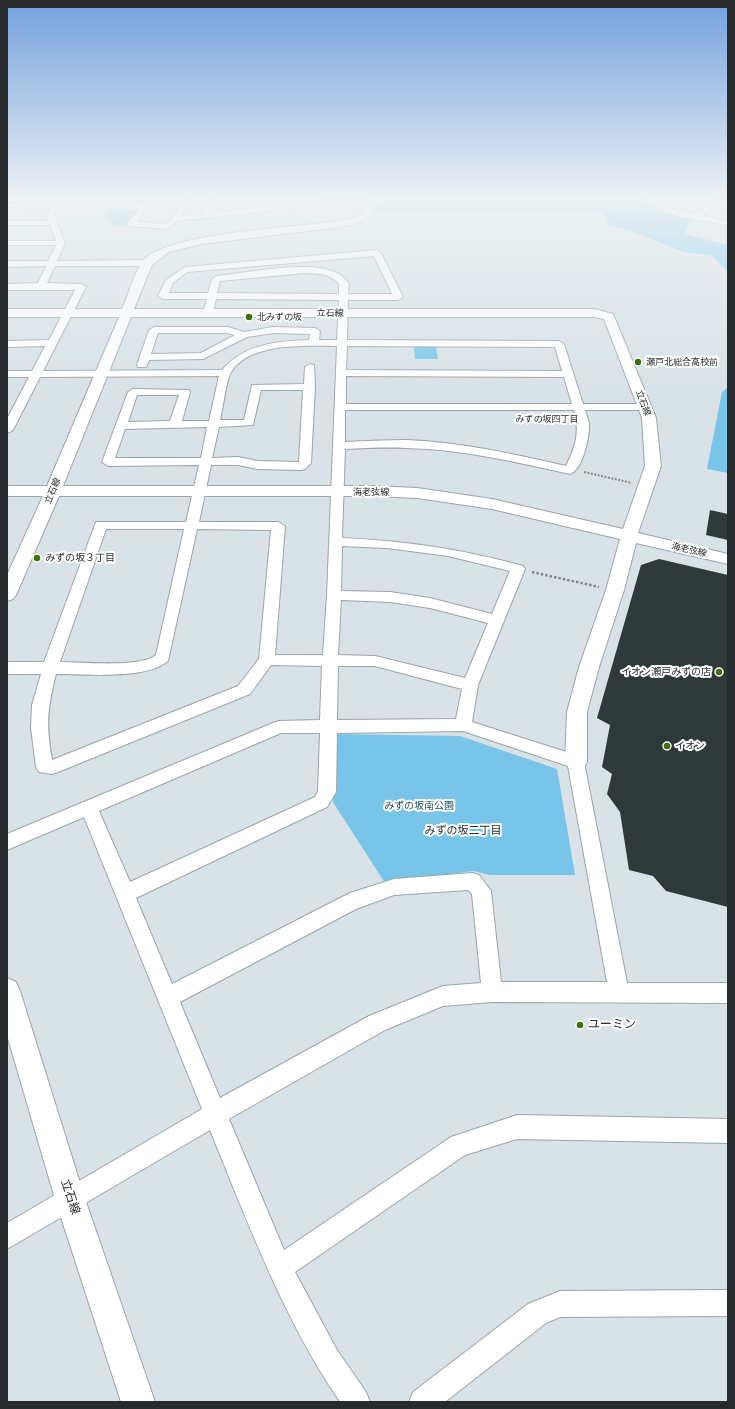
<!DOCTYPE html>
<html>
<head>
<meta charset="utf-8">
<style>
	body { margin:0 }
	#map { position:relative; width:735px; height:1409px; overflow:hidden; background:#d8e2e7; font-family:"Fira Sans",sans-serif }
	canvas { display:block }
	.frame { position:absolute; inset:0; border:8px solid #262a2c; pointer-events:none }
</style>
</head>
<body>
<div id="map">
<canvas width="735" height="1409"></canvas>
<div class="frame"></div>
</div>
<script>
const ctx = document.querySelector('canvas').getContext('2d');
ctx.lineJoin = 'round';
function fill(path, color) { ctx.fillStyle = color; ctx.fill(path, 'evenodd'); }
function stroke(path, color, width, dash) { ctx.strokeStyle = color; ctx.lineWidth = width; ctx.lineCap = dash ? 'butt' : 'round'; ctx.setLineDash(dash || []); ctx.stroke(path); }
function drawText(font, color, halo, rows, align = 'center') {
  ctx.font = font + ' "Fira Sans","Noto Sans JP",sans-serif'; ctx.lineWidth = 4; ctx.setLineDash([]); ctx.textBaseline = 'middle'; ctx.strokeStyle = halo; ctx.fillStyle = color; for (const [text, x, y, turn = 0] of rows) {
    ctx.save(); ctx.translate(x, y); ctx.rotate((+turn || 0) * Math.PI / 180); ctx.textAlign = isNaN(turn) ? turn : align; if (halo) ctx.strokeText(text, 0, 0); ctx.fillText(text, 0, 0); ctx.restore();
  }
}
fill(new Path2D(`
	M381,200h267l10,6 33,10 -6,18 43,11v27l-17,-17 -28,-3 -51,-21 -23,-6 -8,-14 -225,1z
	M109,206l34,2c-13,15 -25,30 -39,6z
	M414,346h22l2,13h-23z
	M728,387v86l-21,-4 15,-77z
	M337,734l123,2 97,33 18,106h-85l-17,-4 -88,12 -52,-81z`), '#78c5e9');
fill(new Path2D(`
	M137,200h16c-4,6 -9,7 -15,5l-2,-3z`), '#6684ce');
fill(new Path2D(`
	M710,510l18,4v26l-22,-5z
	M659,559l69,16v332l-62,-16 -13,-15 -24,-6 -9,-58 -13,-18 5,-20 -10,-7 8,-42 -13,-7 44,-153z`), '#30393a');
const minor = new Path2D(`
	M187,200h8l-14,16 20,-2 9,-14h8l-8,13 118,-13h26l-4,2 -173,19 -9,8 -40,-3 -1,-2 12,-15 -29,-1 -4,-2 4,-2 38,1 1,2 -12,15 29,2z
	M644,200c17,0 32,15 49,13 12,-1 12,-13 28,-13l-18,16 25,5v4c-23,-4 -66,-8 -84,-25z
	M7,203l53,2 1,2 -7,8 11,28 -8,18 90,-1 4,3 -4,3h-92l-8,17 34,1 5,3 -43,84 179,-1c22,-26 55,-29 87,-30l1,-6 -37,-1 -26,4 -44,22 -54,1 -3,7h-8l-1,-2 12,-35 5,-3h74l16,5 29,-5 42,1 5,3 -1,9h18l2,-40 -123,-1 -3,14 -5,3 -5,-3 4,-14h-44l-5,-3 8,-16 19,-13 192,-17 4,3 22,44 -5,3h-50l-1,40 212,1 5,3 19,60h62l6,3 -6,3h-60c1,4 3,9 4,13 1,12 -6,47 -19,51 -54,-12 -109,-25 -164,-26 -20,-1 -41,0 -61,1l-3,89c65,3 119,11 181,28l2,3 -47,116 -6,37 110,35 2,5 43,221h101v20l-236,-1 -49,4 -58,24 -156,89 55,131 167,-113 66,-22 211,4v24l-211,-4 -52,16 -170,117 42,78 29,42 4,10h-30c-57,-84 -92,-179 -130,-272l-203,119v-26l195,-114 -118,-292 -77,33v-16l266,-111 6,-2 41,-1 2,-54 -51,-1 -21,29 -192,78 -6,2 -13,-2 -3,-5 -5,-39 1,-23 9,-31h-34v-12h37l52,-140h90l13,-57 -91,1 -6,-4 26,-70 5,-3 56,1 1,2 -8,29h27l10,-45 -179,1 -27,53 -6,3v-14l22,-42h-22v-6h25l13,-25 -38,1v-6l42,-1 26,-50h-68v-6l31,-1 8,-17 -39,1v-6h41l8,-16h-49v-4h49l-6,-16h-43v-4h41l-2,-6 5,-6 -44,-2zM374,256l18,38h-44l1,-10c-4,-5 -8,-10 -14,-12 -28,-12 -88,1 -119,4l-4,3 -4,14h-39l4,-10 14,-11zM305,273c13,1 25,0 34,11v10l-122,-1 3,-12zM158,333h69l8,2 -34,18 -50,1zM337,346l-10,249 -4,60h-48l10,-129 -7,-4h-79l12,-57h27l20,4 43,1 4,-1 6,-6 4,-76 -1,-22 -4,-1 -5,3 -1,17 -52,1 -8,35h-24c3,-11 6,-39 11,-48 19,-30 75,-26 106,-26zM347,346l208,1 7,24 -216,-1zM346,376l218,1 8,27h-226zM261,390h42l-4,72 -41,-1 -20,-4 -26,1 7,-31 34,-2zM137,395h42l-9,26 -42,1zM345,410h229c6,22 2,36 -8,56 -52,-12 -106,-24 -160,-26 -20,0 -41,1 -61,2zM207,427l-6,31h-86l10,-29zM106,529h78l-28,126c-16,13 -74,7 -96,7zM197,529l74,1 -12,129 -21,27 -186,74c-6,-37 -5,-50 4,-86 30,0 90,6 112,-13zM342,546l45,2 61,8 62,15 -18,43 -62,-16 -40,-6 -49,-1zM341,600l49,2 40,6 58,15 -23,55 -90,-22 -37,-1zM338,666h37l87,23 -6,30 -119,1zM463,731l105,35 39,216h-106l-10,-91 -12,-16 -7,-2 -78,6 -44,14 -178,91 -36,-86 191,-91 9,-15 1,-59zM281,733h39l-2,58 -3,6 -185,85 -31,-71zM468,890l4,4 9,89 -38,3 -74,30 -149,82 -40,-96 176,-93 38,-14z
	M728,1290v26l-168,1 -14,6 -101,79h-36l4,-10 115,-88 32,-13z`);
const tertiary = new Path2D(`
	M359,200h10l6,7c-7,15 -20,17 -35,20l-139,17 -32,8 -17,13 -18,44h461l18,5 43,104 5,48 -23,67 90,21v10l-92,-21 -12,47 -25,77 -12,45v50l-4,6 -7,2 -7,-2 -4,-6 2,-50 12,-45 27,-77 14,-51 -128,-30 -75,-11 -43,-2h-315l-43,99 -3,4 -6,2v-26l36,-79h-36v-10h40l72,-169h-112v-8h115c6,-13 12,-36 20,-47 23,-31 164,-34 206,-43 8,-2 13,-5 17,-12zM131,317h463l10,2 38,99 3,48 -22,63 -131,-30 -75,-11 -43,-2h-311z
	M7,978l9,4 4,9 65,208 70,203h-34l-66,-203 -48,-164z`);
stroke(minor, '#9ba4a9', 2);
stroke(tertiary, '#9ba4a9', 2);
stroke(new Path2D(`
	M584,472l48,11`), '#81898c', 2, [2, 1.5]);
stroke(new Path2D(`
	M532,572l67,15`), '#81898c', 2.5, [2.5, 2]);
fill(minor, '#fff');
fill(tertiary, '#fff');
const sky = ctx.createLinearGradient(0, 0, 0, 397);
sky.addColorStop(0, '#74a1de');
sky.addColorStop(0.5, '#edf2f4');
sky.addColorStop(1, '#edf2f400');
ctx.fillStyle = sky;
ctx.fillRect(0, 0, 735, 397);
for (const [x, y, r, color] of [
	[249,317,4,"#3b7404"],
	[638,362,4,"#3b7404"],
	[37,558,4,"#3b7404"],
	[719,672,4,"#3b7404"],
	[667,746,4,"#3b7404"],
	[580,1025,4,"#3b7404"]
]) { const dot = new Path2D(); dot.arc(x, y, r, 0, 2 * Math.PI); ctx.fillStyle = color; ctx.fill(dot); stroke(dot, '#fff', 1.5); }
drawText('9px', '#262a2c', '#fff', [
	["立石線",330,313],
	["立石線",643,403,70],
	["立石線",53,491,-67],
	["海老弦線",371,492],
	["海老弦線",689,550,13]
]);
drawText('9px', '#262a2c', '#fff', [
	["北みずの坂",257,317],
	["瀬戸北総合高校前",646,362]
], 'left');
drawText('9px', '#262a2c', '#fff', [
	["みずの坂四丁目",547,419]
]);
drawText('10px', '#262a2c', '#fff', [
	["みずの坂３丁目",45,558],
	["イオン瀬戸みずの店",711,672,"right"],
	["イオン",675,746]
], 'left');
drawText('10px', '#1e4b5e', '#fff', [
	["みずの坂南公園",419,806]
]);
drawText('11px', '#262a2c', '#fff', [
	["みずの坂二丁目",463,831]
]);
drawText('12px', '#262a2c', '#fff', [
	["ユーミン",588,1025]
], 'left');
drawText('12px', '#262a2c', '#fff', [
	["立石線",70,1197,72]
]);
</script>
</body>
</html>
